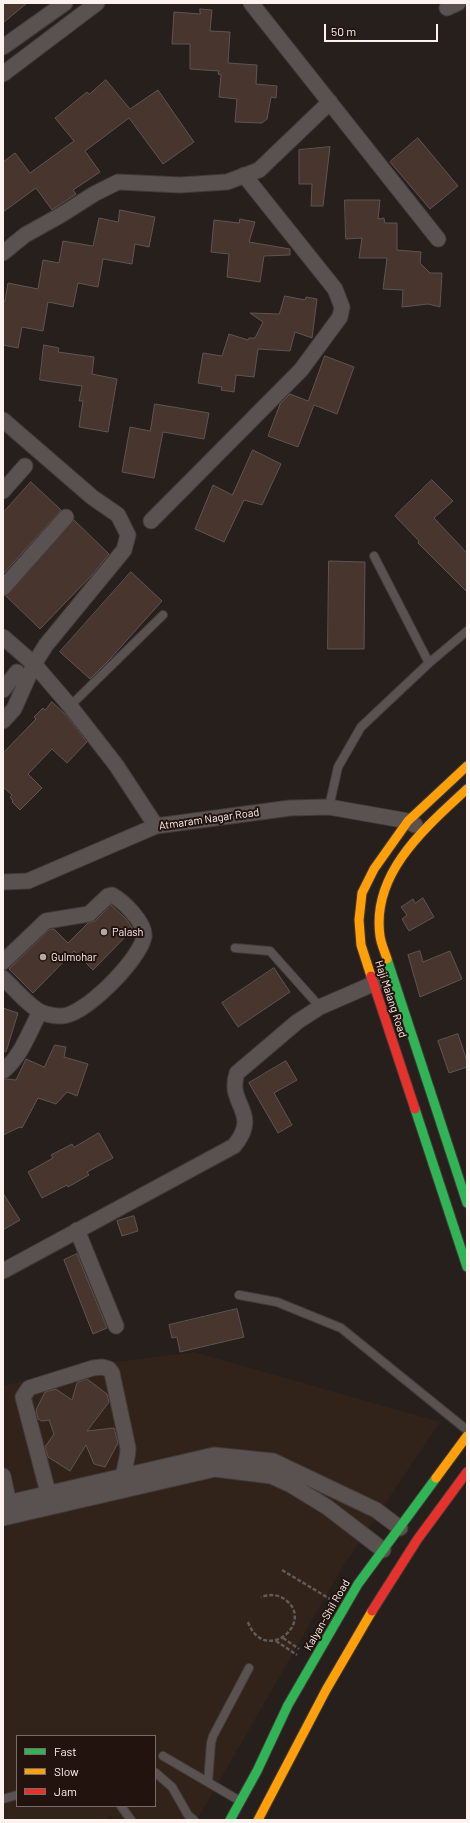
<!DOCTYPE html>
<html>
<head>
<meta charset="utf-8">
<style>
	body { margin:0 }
	#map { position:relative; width:470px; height:1823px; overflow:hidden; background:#271f1c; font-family:Barlow,sans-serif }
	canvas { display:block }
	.frame { position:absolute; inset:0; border:4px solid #fdf2ee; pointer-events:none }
	.legend { position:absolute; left:16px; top:1735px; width:140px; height:72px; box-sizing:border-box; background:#22130e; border:1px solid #7a6c68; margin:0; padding:5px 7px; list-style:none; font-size:12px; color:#fdf2ee }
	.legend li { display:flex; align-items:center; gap:8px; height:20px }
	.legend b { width:20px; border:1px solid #7a6c68 }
	.scale { position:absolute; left:324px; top:24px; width:114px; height:18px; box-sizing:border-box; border:2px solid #fdf2ee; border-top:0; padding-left:5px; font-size:12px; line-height:14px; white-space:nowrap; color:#fdf2ee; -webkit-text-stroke:3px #22130e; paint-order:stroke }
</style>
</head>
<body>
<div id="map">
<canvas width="470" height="1823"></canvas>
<div class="frame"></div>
<ul class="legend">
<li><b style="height:5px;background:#30b455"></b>Fast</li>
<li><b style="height:5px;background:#ff9f0a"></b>Slow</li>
<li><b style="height:5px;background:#e5322d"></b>Jam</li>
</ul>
<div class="scale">50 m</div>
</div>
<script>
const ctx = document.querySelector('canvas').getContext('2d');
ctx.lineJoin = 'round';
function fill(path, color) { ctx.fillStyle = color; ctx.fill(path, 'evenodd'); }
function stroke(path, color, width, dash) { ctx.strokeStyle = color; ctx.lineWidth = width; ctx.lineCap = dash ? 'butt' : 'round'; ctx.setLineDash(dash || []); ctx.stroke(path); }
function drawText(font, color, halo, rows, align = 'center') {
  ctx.font = font + ' Barlow,sans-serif'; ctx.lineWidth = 4; ctx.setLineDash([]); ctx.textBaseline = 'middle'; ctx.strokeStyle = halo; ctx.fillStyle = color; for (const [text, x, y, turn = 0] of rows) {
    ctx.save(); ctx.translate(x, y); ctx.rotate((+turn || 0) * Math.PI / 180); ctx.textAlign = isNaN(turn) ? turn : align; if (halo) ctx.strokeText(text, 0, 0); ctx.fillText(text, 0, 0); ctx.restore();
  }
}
fill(new Path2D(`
	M194,1352l246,70 -98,146 -145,252h-84l-2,-5 -5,5h-103v-434l79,-20zM17,1736h138v70h-138z`), '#312319');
const building = new Path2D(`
	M3,3h24l-24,20z
	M200,9l12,1 -2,21 20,1 -2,31 29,2 -1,19 21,2 -1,12 -5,-1 -4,22 -5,4 -27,-1 2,-23 -18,-2 2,-22 -3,-1 1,-3 -29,-2v-25h-18l2,-32 26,2z
	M106,80l24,29 28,-19 36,52 -31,22 -34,-46 -44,33 15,21 -27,18 3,4 -24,16 -16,-22 -33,24v-50l12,-9 15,20 44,-32 -19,-23 32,-26 2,2z
	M418,138l40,48 -28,23 -40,-47z
	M330,147l-7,59h-12l1,-22h-13v-34z
	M345,200h35l-2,19 6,-1 1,5h12v27l24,2 -1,11 10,10h12l-2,34 -12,-3 -26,3 1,-17 -20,-1 4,-31h-28l3,-20 -16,1z
	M120,210l35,7 -6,30 -14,-3 -3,20 -29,-5 -5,28 -20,-4 -5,24 -25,-5 -5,29 -21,-4 -4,21 -15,-3v-44h2l3,-18 30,6 5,-29 16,3 4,-22 30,5 6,-28 19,4z
	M240,219l15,3 -6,20 41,7v6l-26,1 -4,26 -33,-5 2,-23 -18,-2 3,-32 25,3z
	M285,296l20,4 1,-3 11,2 -5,39 -17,-6 -5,19 -32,-2 -4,28 -18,-2 -2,17 -13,-2 1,-3 -24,-4 5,-30 19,3 7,-22 19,6 1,-2h6l8,-16 -13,-9 29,1z
	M44,345l15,3 -1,4 36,5 -2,17 25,5 -9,53 -29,-5 4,-26h-4l3,-15 -42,-6z
	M325,356l29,11 -17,47 -23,-9 -16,42 -30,-11 12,-32 10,-10 18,7z
	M155,404l54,9 -5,26 -41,-7 -9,46 -32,-6 8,-45 20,4z
	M253,450l28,14 -19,41 -18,-5 -20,42 -29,-13 18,-44 19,10z
	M432,480l21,21 -19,17 33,35v39l-49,-49 1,-2 -24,-25z
	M31,482l30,28 -58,64v-61z
	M74,520l35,34 -17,21 -52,54 -34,-33z
	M329,561l36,1 -1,87h-36z
	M131,572l31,29 -52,58 -20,20 -30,-27z
	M52,702l15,14 20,26 -20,21 -15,-14 -24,25 14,14 -22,22 -8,-8 1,-1 -3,-4 2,-2 -9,-8v-34l33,-34 -2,-2 9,-9 2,2z
	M423,898l11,19 -25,14 -7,-12 5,-4 -6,-8 12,-8 2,4z
	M111,905l15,14 7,10 -40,41 -19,-19 -41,42 -24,-24 41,-40h4l14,14 20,-20 7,-2z
	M420,951l3,11 27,-11 12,28 -42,18 -12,-42z
	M274,968l16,24 -52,35 -16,-24z
	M3,1008l15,5 -12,39 -3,-1z
	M458,1034l9,27v6l-18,6 -11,-32z
	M55,1045l11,2 -2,10 24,7 -11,32 -10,-4 -11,12 -18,-6 -16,30 -2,-1 -17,8v-55l4,-1 9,1 10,-21 18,8z
	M286,1061l11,19 -23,13 18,32 -14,8 -29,-50z
	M99,1133l14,25 -26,14 2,3 -21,12 -1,-2 -25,13 -14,-26 25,-14 -2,-3 21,-11 2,3z
	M3,1193l17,27 -17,10z
	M134,1216l4,15 -16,5 -5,-15z
	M77,1254l30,74 -14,6 -29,-74z
	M237,1309l7,28 -64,15 -3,-15 -5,1 -3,-13z
	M87,1379l20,15 2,8 -22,29 27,-3 4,15 -13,24 -11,-3 -8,-19 -16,26 -22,-14 -3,-10 9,-13 -5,-14 -7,1 -4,-2 -2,-9 9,-18 11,-3 16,11 5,-17z`);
fill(building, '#48362e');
stroke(building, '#5d5553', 1);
const lane = new Path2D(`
	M374,556l55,107
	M70,706l93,-91
	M329,807l9,-40 23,-40 68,-64 38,-32
	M235,948l35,3 50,56
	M239,1295l38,7 64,26 126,102
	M163,1756l77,45
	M156,1773l16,14 16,28 6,5
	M208,1782l3,-39 2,-7 36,-68
	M3,1799l14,-4
	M121,1806l10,14`);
const street = new Path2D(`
	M251,3l187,236
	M447,8l11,-5
	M3,47l62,-44
	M3,74l94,-71
	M3,253l22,-18 36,-20 33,-21 24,-12 62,3 47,-3 32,-12 71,-68
	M3,420l89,77 26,18 10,20 -4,15 -78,95 -12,19 -20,45 -11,12
	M3,491l22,-25
	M151,521l150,-151 39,-53 2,-10 -7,-18 -91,-114
	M3,588l63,-71
	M3,637l31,27 36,42 46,59 40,61
	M3,690l14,-18
	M3,882l25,-1 128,-55 134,-18 39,-1 79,14 7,4
	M3,962l43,-41 43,-7 19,-18 4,-1c11,6 34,28 32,42 -4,22 -61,81 -84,79 -6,0 -16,-2 -21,-5 -12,-7 -25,-23 -36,-33
	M3,1071c18,-14 26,-39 37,-59
	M77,1230l39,96
	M3,1271l231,-125c28,-34 -8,-41 3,-73l60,-51 23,-15 62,-27
	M3,1476l8,37
	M3,1504l211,-49 59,6 103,49 24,18
	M51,1504l-28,-107 6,-9 64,-20 9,-1 7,2 3,4 16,75c0,15 -7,23 -4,38
	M3,1518l212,-49 56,7 20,9 36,22 56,43`);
const fast = new Path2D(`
	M387,959l80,244
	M415,1109l52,158
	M230,1820l27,-49 31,-66 70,-121 78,-106`);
const slow = new Path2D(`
	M387,959c-2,-7 -6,-15 -7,-23 -9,-63 46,-109 87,-147
	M371,976l-10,-31 -2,-25 3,-27 12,-24 34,-48 59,-55
	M436,1478l31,-42
	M258,1820l68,-130 46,-79`);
const jam = new Path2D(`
	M371,976l44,133
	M372,1611l45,-71 50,-68`);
stroke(lane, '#423b39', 10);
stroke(street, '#423b39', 17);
stroke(fast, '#423b39', 11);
stroke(slow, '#423b39', 11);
stroke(jam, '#423b39', 11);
stroke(new Path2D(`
	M282,1570l48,29
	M248,1622c16,43 66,2 39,-21 -8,-7 -17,-7 -26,-4
	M283,1638l16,11
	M276,1641l21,14`), '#605a58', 2.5, [4, 2]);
stroke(lane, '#5a5250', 8);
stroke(street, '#5a5250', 15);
stroke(fast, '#30b455', 9);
stroke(slow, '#ff9f0a', 9);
stroke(jam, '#e5322d', 9);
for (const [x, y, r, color] of [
	[104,932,4,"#b2a8a4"],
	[43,957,4,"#b2a8a4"]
]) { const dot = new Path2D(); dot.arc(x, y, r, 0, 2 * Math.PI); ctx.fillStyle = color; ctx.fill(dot); stroke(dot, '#22130e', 1.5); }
drawText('11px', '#fdf2ee', '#22130e', [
	["Atmaram Nagar Road",209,819,-8],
	["Haji Malang Road",391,999,72],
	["Kalyan-Shil Road",327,1615,-60]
]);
drawText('11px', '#fdf2ee', '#22130e', [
	["Palash",112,932],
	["Gulmohar",51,957]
], 'left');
</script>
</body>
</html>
